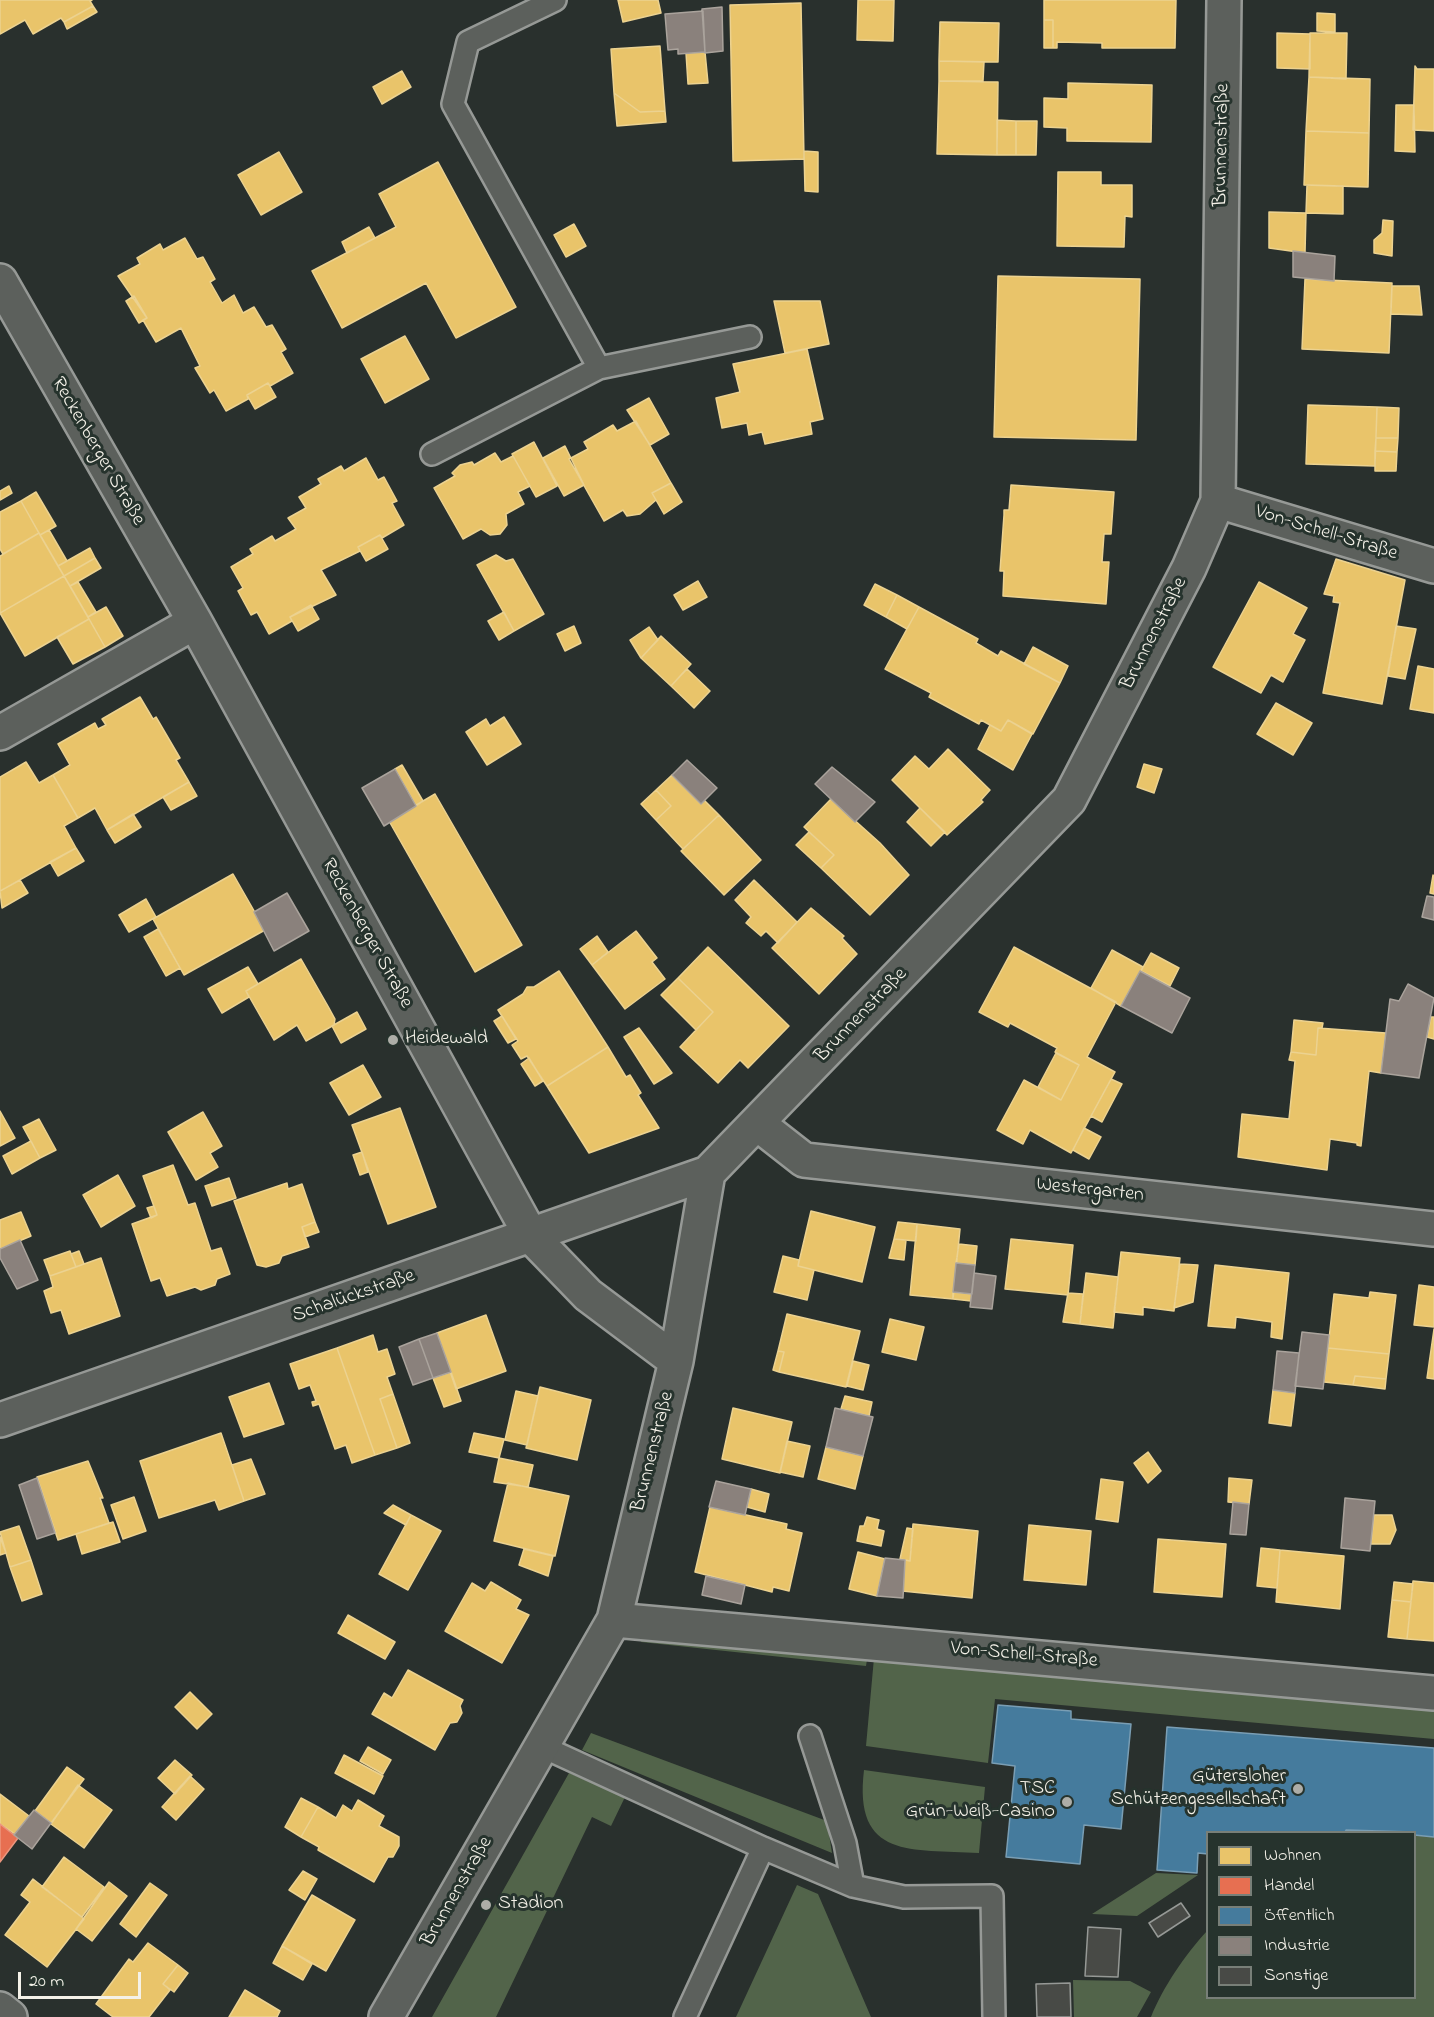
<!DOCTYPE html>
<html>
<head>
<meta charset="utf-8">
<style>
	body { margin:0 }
	#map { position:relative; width:1434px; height:2017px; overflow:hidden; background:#29302d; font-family:"Indie Flower",sans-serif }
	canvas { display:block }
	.legend { position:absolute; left:1206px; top:1831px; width:210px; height:168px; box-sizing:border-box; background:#26332d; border:2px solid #787f78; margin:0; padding:8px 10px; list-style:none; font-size:18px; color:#f4f1e8 }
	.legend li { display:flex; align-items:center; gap:12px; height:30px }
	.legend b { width:30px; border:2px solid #787f78 }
	.scale { position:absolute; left:18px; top:1972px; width:123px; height:27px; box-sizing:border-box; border:3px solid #f4f1e8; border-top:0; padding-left:8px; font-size:18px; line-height:21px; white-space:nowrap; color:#f4f1e8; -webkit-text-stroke:4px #26332d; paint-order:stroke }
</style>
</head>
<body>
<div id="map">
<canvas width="1434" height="2017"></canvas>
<ul class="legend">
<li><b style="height:16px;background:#e9c46a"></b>Wohnen</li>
<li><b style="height:16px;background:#e76f51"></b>Handel</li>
<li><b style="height:16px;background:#457b9d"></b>Öffentlich</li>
<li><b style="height:16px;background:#8a817c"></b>Industrie</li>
<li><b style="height:16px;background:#484a46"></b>Sonstige</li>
</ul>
<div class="scale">20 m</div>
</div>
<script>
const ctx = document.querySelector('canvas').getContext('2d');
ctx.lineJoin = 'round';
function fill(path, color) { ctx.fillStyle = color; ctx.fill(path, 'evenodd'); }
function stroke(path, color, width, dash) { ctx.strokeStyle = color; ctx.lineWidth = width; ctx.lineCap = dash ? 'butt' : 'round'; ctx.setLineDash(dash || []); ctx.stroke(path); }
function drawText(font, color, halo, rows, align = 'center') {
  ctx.font = font + ' "Indie Flower",sans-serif'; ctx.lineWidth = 6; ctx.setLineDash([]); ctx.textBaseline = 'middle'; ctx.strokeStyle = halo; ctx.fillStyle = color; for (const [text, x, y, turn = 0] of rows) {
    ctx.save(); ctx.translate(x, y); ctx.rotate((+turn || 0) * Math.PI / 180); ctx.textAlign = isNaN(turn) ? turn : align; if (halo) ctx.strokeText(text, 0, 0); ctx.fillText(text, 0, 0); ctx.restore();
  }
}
fill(new Path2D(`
	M645,1632l223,21 -2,13 -225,-24z
	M874,1658l560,50v31l-439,-40 -7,64 -122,-17z
	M591,1733l236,88 5,32 -250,-103z
	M864,1770l121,17 -6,66c-67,-4 -126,7 -115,-83z
	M569,1773l56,24 -14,29 -19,-9 -96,200h-64z
	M1415,1835l19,2v180h-283c12,-30 34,-62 56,-86l1,67h206z
	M1156,1873l42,2 -61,41 -45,-2z
	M797,1885l21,9 53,123h-135z
	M1073,1980l57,1 21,11 -14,25h-63z`), '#52644a');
const homes = new Path2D(`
	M0,0h92l-2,1 3,5 -29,16 -3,-4 -28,16 -8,-14 -25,14z
	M618,0h40l3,13 -38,9z
	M858,0h36l-1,41 -36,-1z
	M1044,0h132l-1,48h-73v-5l-45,-1v6h-4v-28h-9z
	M801,3l3,156 -71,2 -3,-156z
	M93,6l4,6 -30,17 -3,-7z
	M1317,13l18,1v18l-18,-1z
	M1044,20h9v28h-9z
	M940,22l59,1 -1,39 -59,-1z
	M1277,33l33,1v35l-33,-1z
	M1310,33h37l-1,46 -37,-2z
	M660,46l5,65 -25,1 -26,-19 -3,-44z
	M705,52l3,31 -20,1 -2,-31z
	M939,61l45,1 -1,19h-44z
	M1415,66l2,3h17v62l-21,-1z
	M402,71l9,16 -29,17 -9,-17z
	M1309,77l61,2 -1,54 -63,-2z
	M939,81l59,1 -1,73 -60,-1z
	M1068,83l84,2 -1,57 -84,-1v-13l-23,-1v-29l24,1z
	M614,93l26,19 25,-1 1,11 -49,4z
	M1396,105h18l1,47 -20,-1z
	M997,120l19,1v34h-19z
	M1016,121h21l-1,34h-20z
	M1306,131l63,2 -1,54 -64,-2z
	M804,151l14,1v40l-13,-1z
	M279,152l23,40 -41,23 -23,-40z
	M438,162l78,145 -60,31 -30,-55 -84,45 -30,-57 84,-44 -17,-33z
	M1058,172h43v13h31v32l-7,-1 -1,31 -67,-1z
	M1307,185l36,1v28l-37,-1z
	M1269,212l37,1 -1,40 -36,-5z
	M1383,220l10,1 -1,35 -18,-3v-13l8,-7z
	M574,224l12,22 -20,11 -12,-22z
	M369,227l6,11 -28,15 -5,-11z
	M185,238l12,21 6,-2 12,22 -5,3 12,21 12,-8 9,18 11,-6 12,20 6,-2 14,24 -5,3 12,21 -23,13 -2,-3 -21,12 1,4 -22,12 -12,-21 -4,3 -15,-25 5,-2 -19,-38 -25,14 -13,-22 4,-2 -29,-42 22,-12 -3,-6 23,-14 3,6z
	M998,276l142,3 -4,161 -142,-3z
	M1305,279l87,4 -3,70 -87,-4z
	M1392,286h27l3,29 -31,-1z
	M134,296l13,22 -8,5 -13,-22z
	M774,301h46l9,43 -44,9z
	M405,336l24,43 -44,24 -24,-44z
	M807,349l16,70 -13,3 2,12 -47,10 -3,-12 -13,3 -2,-12 -25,5 -6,-30 24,-6 -7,-28z
	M268,383l8,14 -21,12 -8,-14z
	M649,398l20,36 -19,11 -23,-35z
	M1308,405l69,2 -2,59 -69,-2z
	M1377,407l22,1 -1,30h-22z
	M636,421l35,62 -19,10 4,7 -16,14 -13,2 -4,-6 -19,11 -35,-62 19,-10 -4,-7 29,-17 4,6z
	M1376,438h22l-1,14 -22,-1z
	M534,442l23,44 -21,11 -24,-43z
	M565,446l19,39 -20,11 -21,-38z
	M1375,451l22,1 -1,19h-21z
	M495,453l6,9 12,-6 17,30 -12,6 6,12 -18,10 1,11 -7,9 -10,1 -9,-6 -18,10 -29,-51 21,-12 -3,-3 8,-8 12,-3 2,3z
	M366,458l12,22 6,-3 13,24 -5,2 12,22 -22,13 -2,-3 -22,12 2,4 -39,19 15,25 -46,22 2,4 -23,13 -12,-22 -6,3 -13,-24 5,-3 -12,-21 22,-13 -3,-5 22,-13 3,5 21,-12 -8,-11 18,-10 -7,-11 22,-13 -3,-5 23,-13 3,5z
	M671,483l11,19 -18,12 -12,-21z
	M1011,485l103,7 -3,42h-7l-2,28h7l-3,42 -103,-8 1,-25h-4l4,-56v-5h5z
	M9,486l3,7 -12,7v-9z
	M36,492l20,34 -16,9 -19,-34z
	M21,501l18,32 -36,21 -3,-5v-37z
	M49,530l18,31 -9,5 -18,-31z
	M39,533l25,43 -64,37v-57z
	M380,535l8,14 -22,12 -8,-14z
	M90,548l5,10 -31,18 -6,-10z
	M496,555l10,6 7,-2 31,55 -30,17 -37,-66z
	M95,558l6,10 -31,18 -6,-10z
	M1336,559l69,21 -23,124 -59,-11 17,-90 -7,-1 1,-6 -10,-2z
	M64,576l25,43 -64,37 -25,-43z
	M698,581l9,16 -24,13 -9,-15z
	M78,582l18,30 -8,5 -18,-31z
	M1259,582l48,26 -14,26 12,6 -22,42 -12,-7 -10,18 -48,-26z
	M875,584l22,11 -11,22 -22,-12z
	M897,595l22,12 -12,22 -21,-12z
	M311,605l8,14 -21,12 -8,-14z
	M106,607l17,29 -18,11 -17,-30z
	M919,607l59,32 -2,4 22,13 3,-5 59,32 -27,51 -25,-14 -7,11 -20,-11 -2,4 -50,-27 2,-4 -46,-24z
	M504,612l10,19 -15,9 -11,-19z
	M89,619l16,28 -32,17 -16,-27z
	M574,626l7,17 -16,8 -8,-17z
	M1396,626l20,3 -11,50 -17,-3z
	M649,627l9,13 -17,18 -11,-18z
	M661,636l30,28 -20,22 -30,-28z
	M1033,647l35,19 -8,17 -36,-19z
	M1418,666l16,3v44l-24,-4z
	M687,669l23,22 -16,17 -23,-22z
	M140,697l13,22 3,-2 24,41 -4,2 13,22 -82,48 -12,-22 -17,10 -25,-43 17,-10 -12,-21 37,-21 3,6 8,-4 -4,-6z
	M1276,703l36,20 -19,32 -36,-21z
	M504,717l17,27 -34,21 -21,-33 20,-13 4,7z
	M1008,720l24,14 -19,36 -35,-21 12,-24 11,6z
	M948,749l42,41 -9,10 2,2 -36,33 -55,-55 23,-24 14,13z
	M26,762l13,21 14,-8 25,43 -14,8 12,22 -76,43v-114z
	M1144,764l18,5 -8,24 -17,-6z
	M402,765l21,36 -7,5 -21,-37z
	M672,775l29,29 3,-4 15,15 -36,34 -27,-29 15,-14 -15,-16z
	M189,782l8,14 -26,14 -8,-13z
	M656,790l15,16 -15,14 -15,-16z
	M435,794l87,151 -47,27 -86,-151z
	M831,799l49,44 29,32 -39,40 -49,-47 13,-13 -30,-28z
	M920,808l25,24 -14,14 -24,-24z
	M133,814l8,13 -26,16 -8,-13z
	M719,815l42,45 -37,35 -43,-44z
	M809,832l25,23 -13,13 -25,-23z
	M76,848l8,13 -26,15 -8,-14z
	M233,874l32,56 -81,45 -31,-56z
	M1433,875l1,1v18l-4,-1z
	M20,880l8,13 -26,15 -2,-17z
	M754,880l43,42 -19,21 -12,-12 -5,5 -15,-13 5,-6 -16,-17z
	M146,899l10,18 -27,15 -10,-17z
	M811,908l33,28 -2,2 15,16 -38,40 -47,-46z
	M158,929l22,39 -14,8 -22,-39z
	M636,931l21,27 -5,4 13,17 -40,30 -33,-44z
	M597,936l11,16 -16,13 -12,-16z
	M708,947l81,79 -41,42 -8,-8 -22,23 -38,-36 33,-35 -35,-34z
	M1014,947l102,55 -29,55 28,15 -44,81 -41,-23 -7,14 -26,-14 27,-50 37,20 18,-35 -24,-13 2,-4 -47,-25 -2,4 -29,-15z
	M1112,950l31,17 -22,39 -30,-18z
	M1151,953l28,15 -9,18 -29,-15z
	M301,959l28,49 6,11 -1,6 -28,16 -9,-16 -23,15 -28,-49z
	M248,967l10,17 -12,7 3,6 -27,16 -14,-24z
	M559,971l49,76 -61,39 -20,-30 -6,3 -9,-14 6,-4 -20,-31 25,-16 4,-7h7z
	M678,978l35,34 -17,18 -35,-35z
	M357,1012l9,17 -25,14 -9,-17z
	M502,1016l14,23 -8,4 -14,-22z
	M1431,1017h3v22l-7,-2z
	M1294,1020l29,3 -1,5h-4l-2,27 -25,-3z
	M639,1028l33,45 -18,11 -30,-47z
	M1318,1028l68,5 -5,40 -12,-2 -8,75 -4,-1v-2l-27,-4 -3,31 -89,-13 4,-43 47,5 6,-58 -6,-1 2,-8 25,3z
	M608,1047l18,30 4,-2 11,18 -3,2 21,33 -70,25 -42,-67z
	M1056,1053l23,12 -18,35 -23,-13z
	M529,1058l14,23 -8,5 -14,-22z
	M363,1065l18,32 -32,18 -19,-32z
	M1111,1079l11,5 -20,38 -11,-6z
	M400,1108l36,99 -48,17 -36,-99z
	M0,1111l15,27 -15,8z
	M203,1112l19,34 -12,7 8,14 -22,13 -28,-48z
	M39,1119l17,31 -16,8 -17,-31z
	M1084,1128l17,9 -12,22 -16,-9z
	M31,1141l9,17 -28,16 -9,-18z
	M362,1152l6,20 -8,3 -7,-20z
	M173,1165l15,40 7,-2 16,48 10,-3 9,26 -13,5 -2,6 -14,5 -6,-3 -28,9 -7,-18 -9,3 -19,-57 25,-9 -14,-39z
	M118,1175l17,31 -34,21 -18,-32z
	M229,1178l7,20 -24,8 -7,-20z
	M287,1183l1,6 14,-5 13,38 -13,5 7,20 -27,9 -3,7 -13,4 -9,-2 -23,-64z
	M154,1206l3,9 -6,3 -4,-10z
	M811,1211l64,16 -13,55 -64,-16z
	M21,1212l10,24 -31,13v-29z
	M315,1222l4,10 -14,5 -3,-10z
	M898,1222l19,2 -1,17 -22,-2z
	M917,1224l43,5 -7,70 -43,-4z
	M894,1239l12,1 -2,20 -15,-2z
	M1011,1239l62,6 -5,50 -63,-6z
	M959,1244l18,2 -2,19 -19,-2z
	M70,1251l6,16 -26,9 -6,-16z
	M79,1251l5,13 -8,3 -5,-13z
	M1121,1252l59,6 -6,53 -31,-4v8l-29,-3z
	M783,1256l16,4 -1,6 16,4 -7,30 -33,-8z
	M101,1258l19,58 -51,18 -8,-24 -10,3 -7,-22 9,-4 -3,-11z
	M1180,1264l18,1 -5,37 -19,6z
	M1215,1265l74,8 -7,66 -11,-2 1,-15 -36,-5 -1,11 -27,-2z
	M1086,1273l32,4 -5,51 -33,-4z
	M1419,1285l15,2v40l-20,-2z
	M953,1292l19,2 -1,7 -18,-2z
	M1370,1292l26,3 -7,59 -61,-6 6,-54 35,4z
	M1068,1293l15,1 -3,30 -17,-2z
	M787,1314l73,17 -14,56 -67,-15 5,-20 -6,-1z
	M486,1315l20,56 -50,18 -19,-56z
	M890,1319l34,8 -8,33 -34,-8z
	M1434,1329v50l-7,-1z
	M373,1335l5,17 9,-3 8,25 -8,3 6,17 -13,5 17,49 -22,7 -38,-107z
	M337,1348l38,107 -23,8 -6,-18 -11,4 -16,-45 -6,2 -1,-4 4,-1 -6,-16 -11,4 -9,-25z
	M1328,1348l61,6 -3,25 -31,-3 -2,9 -29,-3z
	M778,1351l6,1 -5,20 -6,-2z
	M853,1361l16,4 -6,25 -16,-4z
	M451,1372l10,29 -17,6 -11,-29z
	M1355,1376l31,3 -1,10 -32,-4z
	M269,1383l15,41 -40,13 -15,-40z
	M540,1387l51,13 -14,60 -51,-12z
	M1273,1390l22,3 -4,33 -22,-3z
	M516,1391l22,5 -11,49 -22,-5z
	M393,1394l17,49 -13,5 -17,-49z
	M845,1396l27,6 -3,14 -28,-7z
	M733,1408l59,14 -12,51 -58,-14z
	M221,1433l23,68 -25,9 -4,-10 -56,18 -19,-57z
	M474,1433l30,6 -5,19 -30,-6z
	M787,1441l23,5 -7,31 -23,-5z
	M826,1447l37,9 -8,33 -37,-10z
	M1148,1452l13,19 -13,12 -14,-20z
	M499,1458l34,7 -5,22 -34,-5z
	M251,1459l14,35 -21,7 -12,-36z
	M88,1461l15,37h-3l9,25 -51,17 -21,-63z
	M1229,1478l23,2 -3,24 -21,-2z
	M1101,1479l22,3 -5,40 -22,-3z
	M508,1483l61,13 -14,60 -61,-15z
	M751,1489l18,5 -4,18 -18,-5z
	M134,1497l12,34 -23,8 -12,-34z
	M393,1505l18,10 -5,10 -22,-12z
	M710,1507l77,17 -1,5 16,4 -13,58 -16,-4 -1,5 -77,-20z
	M411,1515l30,16 -33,59 -29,-16z
	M1374,1515h18l4,15 -6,14h-19z
	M867,1517l12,3 -2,9 7,2 -3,15 -24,-5 3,-15h4z
	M113,1522l7,20 -38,12 -6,-20z
	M913,1524l65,7 -6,67 -70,-7 3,-31 5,1z
	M1029,1525l62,6 -5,54 -62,-5z
	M19,1526l12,34 -21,7 -10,-35z
	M907,1528l6,1 -3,32 -10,-2z
	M0,1537l6,16 -6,2z
	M1158,1539l68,5 -4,53 -68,-5z
	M1261,1548l19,2 -3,38 -20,-2z
	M524,1549l29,7 -5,20 -29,-11z
	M1280,1550l64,6 -4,53 -64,-7z
	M858,1552l27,7 -8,37 -28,-7z
	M31,1560l11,34 -20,7 -12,-34z
	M1413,1581l21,2v58l-27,-2z
	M491,1582l30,18 -5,9 13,6 -27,48 -57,-32 27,-48 13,8z
	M1394,1582l19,2 -2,18 -19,-2z
	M1392,1600l19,2 -4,37 -19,-2z
	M348,1615l47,27 -10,17 -47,-26z
	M408,1670l55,30 -3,6 2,7 -5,9 -7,1 -15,27 -63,-36 12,-21 8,5z
	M190,1692l22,22 -15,15 -22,-22z
	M368,1747l23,13 -8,14 -23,-13z
	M344,1755l39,21 -9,18 -39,-21z
	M175,1760l17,15 -17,19 -17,-16z
	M67,1767l17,12 -33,44 -16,-12z
	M190,1776l14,13 -28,31 -14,-13z
	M78,1785l34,25 -28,38 -33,-24z
	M0,1794l29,22 -14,18 -15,-10z
	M301,1798l17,9 -17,30 -16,-10z
	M358,1800l26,16 -5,10 20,11v9l-6,11h-5l-14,25 -56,-32 1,-3 -18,-10 17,-30 18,11 7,-13 9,6z
	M64,1857l40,30 -22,30 -40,-30z
	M303,1871l14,8 -12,21 -16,-10z
	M33,1879l51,40 -37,48 -42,-32 25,-33 -9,-7z
	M109,1882l18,14 -35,45 -16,-12z
	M150,1883l17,12 -31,42 -16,-13z
	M312,1895l43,25 -29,51 -44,-25z
	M148,1943l30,22 -15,19 7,6 -21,27h-36l-17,-13 33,-45 4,3z
	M282,1946l30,18 -9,16 -30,-17z
	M178,1965l10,8 -14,19 -11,-8z
	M245,1990l35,21 -3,6h-48z`);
fill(homes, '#e9c46a');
stroke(homes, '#ecd290', 1.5);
const shops = new Path2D(`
	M0,1824l18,14 -18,24z`);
fill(shops, '#e76f51');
stroke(shops, '#eb967e', 1.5);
const public = new Path2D(`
	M998,1705l73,6v8l60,5 -10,105 -37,-4 -4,39 -74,-7 9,-91 -23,-3z
	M1167,1727l267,21v89l-20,-2v-3l-68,-2 -1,2h-137v22l-10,-1 -1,20 -40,-3z`);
fill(public, '#457b9d');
stroke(public, '#7a9eb4', 1.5);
const industry = new Path2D(`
	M722,7l1,44 -18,2 -3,-44z
	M703,11l2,41 -27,2v-5l-10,1 -3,-36z
	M1293,251l42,5 -1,25 -41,-4z
	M687,760l30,28 -16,16 -29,-29z
	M832,767l43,35 -20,20 -40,-38z
	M395,769l21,37 -32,20 -22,-38z
	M287,893l22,38 -35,20 -20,-39z
	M1427,896l7,1v23l-12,-3z
	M1140,971l50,27 -18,35 -51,-27z
	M1408,984l26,14 -15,80 -38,-5 9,-74 9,2z
	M20,1240l18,40 -21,9 -17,-31v-9z
	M956,1263l19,2 -3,29 -19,-2z
	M974,1273l22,3 -4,33 -22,-2z
	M1302,1332l27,3 -6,54 -28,-3z
	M437,1333l14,39 -18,6 -14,-39z
	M419,1339l14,39 -20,7 -14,-38z
	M1277,1351l22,2 -4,40 -22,-3z
	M835,1408l38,9 -10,39 -37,-9z
	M37,1478l18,55 -18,6 -18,-54z
	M716,1481l35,8 -6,26 -36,-8z
	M1345,1498l30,3 -5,50 -29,-3z
	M1233,1502l16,2 -3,31 -16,-1z
	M885,1558l20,2 -2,38 -26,-2z
	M706,1576l39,9 -4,19 -39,-9z
	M34,1810l17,13 -19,26 -18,-14z`);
fill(industry, '#8a817c');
stroke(industry, '#aaa39c', 1.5);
const building = new Path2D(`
	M1181,1903l9,13 -32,21 -9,-14z
	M1088,1927l33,2 -3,48 -33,-1z
	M1070,1983l1,34h-34l-1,-33z`);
fill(building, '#484a46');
stroke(building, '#969996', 1.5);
const lane = new Path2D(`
	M555,0l-87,42 -15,62 146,264
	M432,454l167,-86 151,-31
	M810,1736l35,107 8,43
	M543,1747l220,101 -78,169
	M763,1848l90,38 51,11 88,-1 2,121`);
const street = new Path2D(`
	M0,281l195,341 336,614 57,59 88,66
	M1218,501l216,65
	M0,733l195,-111
	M758,1124l46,36 630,69
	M0,1420l708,-247
	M614,1620l820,73
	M0,2009l10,8
	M386,2017l228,-397 62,-259 32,-188 361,-373 120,-232 29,-67 6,-501`);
stroke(lane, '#969996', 26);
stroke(street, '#969996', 38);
stroke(lane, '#5c605c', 21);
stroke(street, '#5c605c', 33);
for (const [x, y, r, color] of [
	[393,1040,6,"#adada7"],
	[1298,1789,6,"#adada7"],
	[1067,1802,6,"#adada7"],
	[486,1905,6,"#adada7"]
]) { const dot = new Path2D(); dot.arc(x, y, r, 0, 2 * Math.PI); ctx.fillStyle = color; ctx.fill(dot); stroke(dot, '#26332d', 2); }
drawText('20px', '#f4f1e8', '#26332d', [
	["Brunnenstraße",1223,145,-89],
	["Reckenberger Straße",97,452,60],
	["Von-Schell-Straße",1326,534,17],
	["Brunnenstraße",1155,634,-63],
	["Reckenberger Straße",366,934,61],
	["Brunnenstraße",862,1016,-46],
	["Westergarten",1090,1191,6],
	["Schalückstraße",354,1297,-19],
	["Brunnenstraße",654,1452,-76],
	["Von-Schell-Straße",1024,1656,5],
	["Brunnenstraße",458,1892,-60]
]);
drawText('20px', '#f4f1e8', '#26332d', [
	["Heidewald",405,1040],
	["Gütersloher",1286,1778,"right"],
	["Schützengesellschaft",1286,1801,"right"],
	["TSC",1055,1790,"right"],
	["Grün-Weiß-Casino",1055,1813,"right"],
	["Stadion",498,1905]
], 'left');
</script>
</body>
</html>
